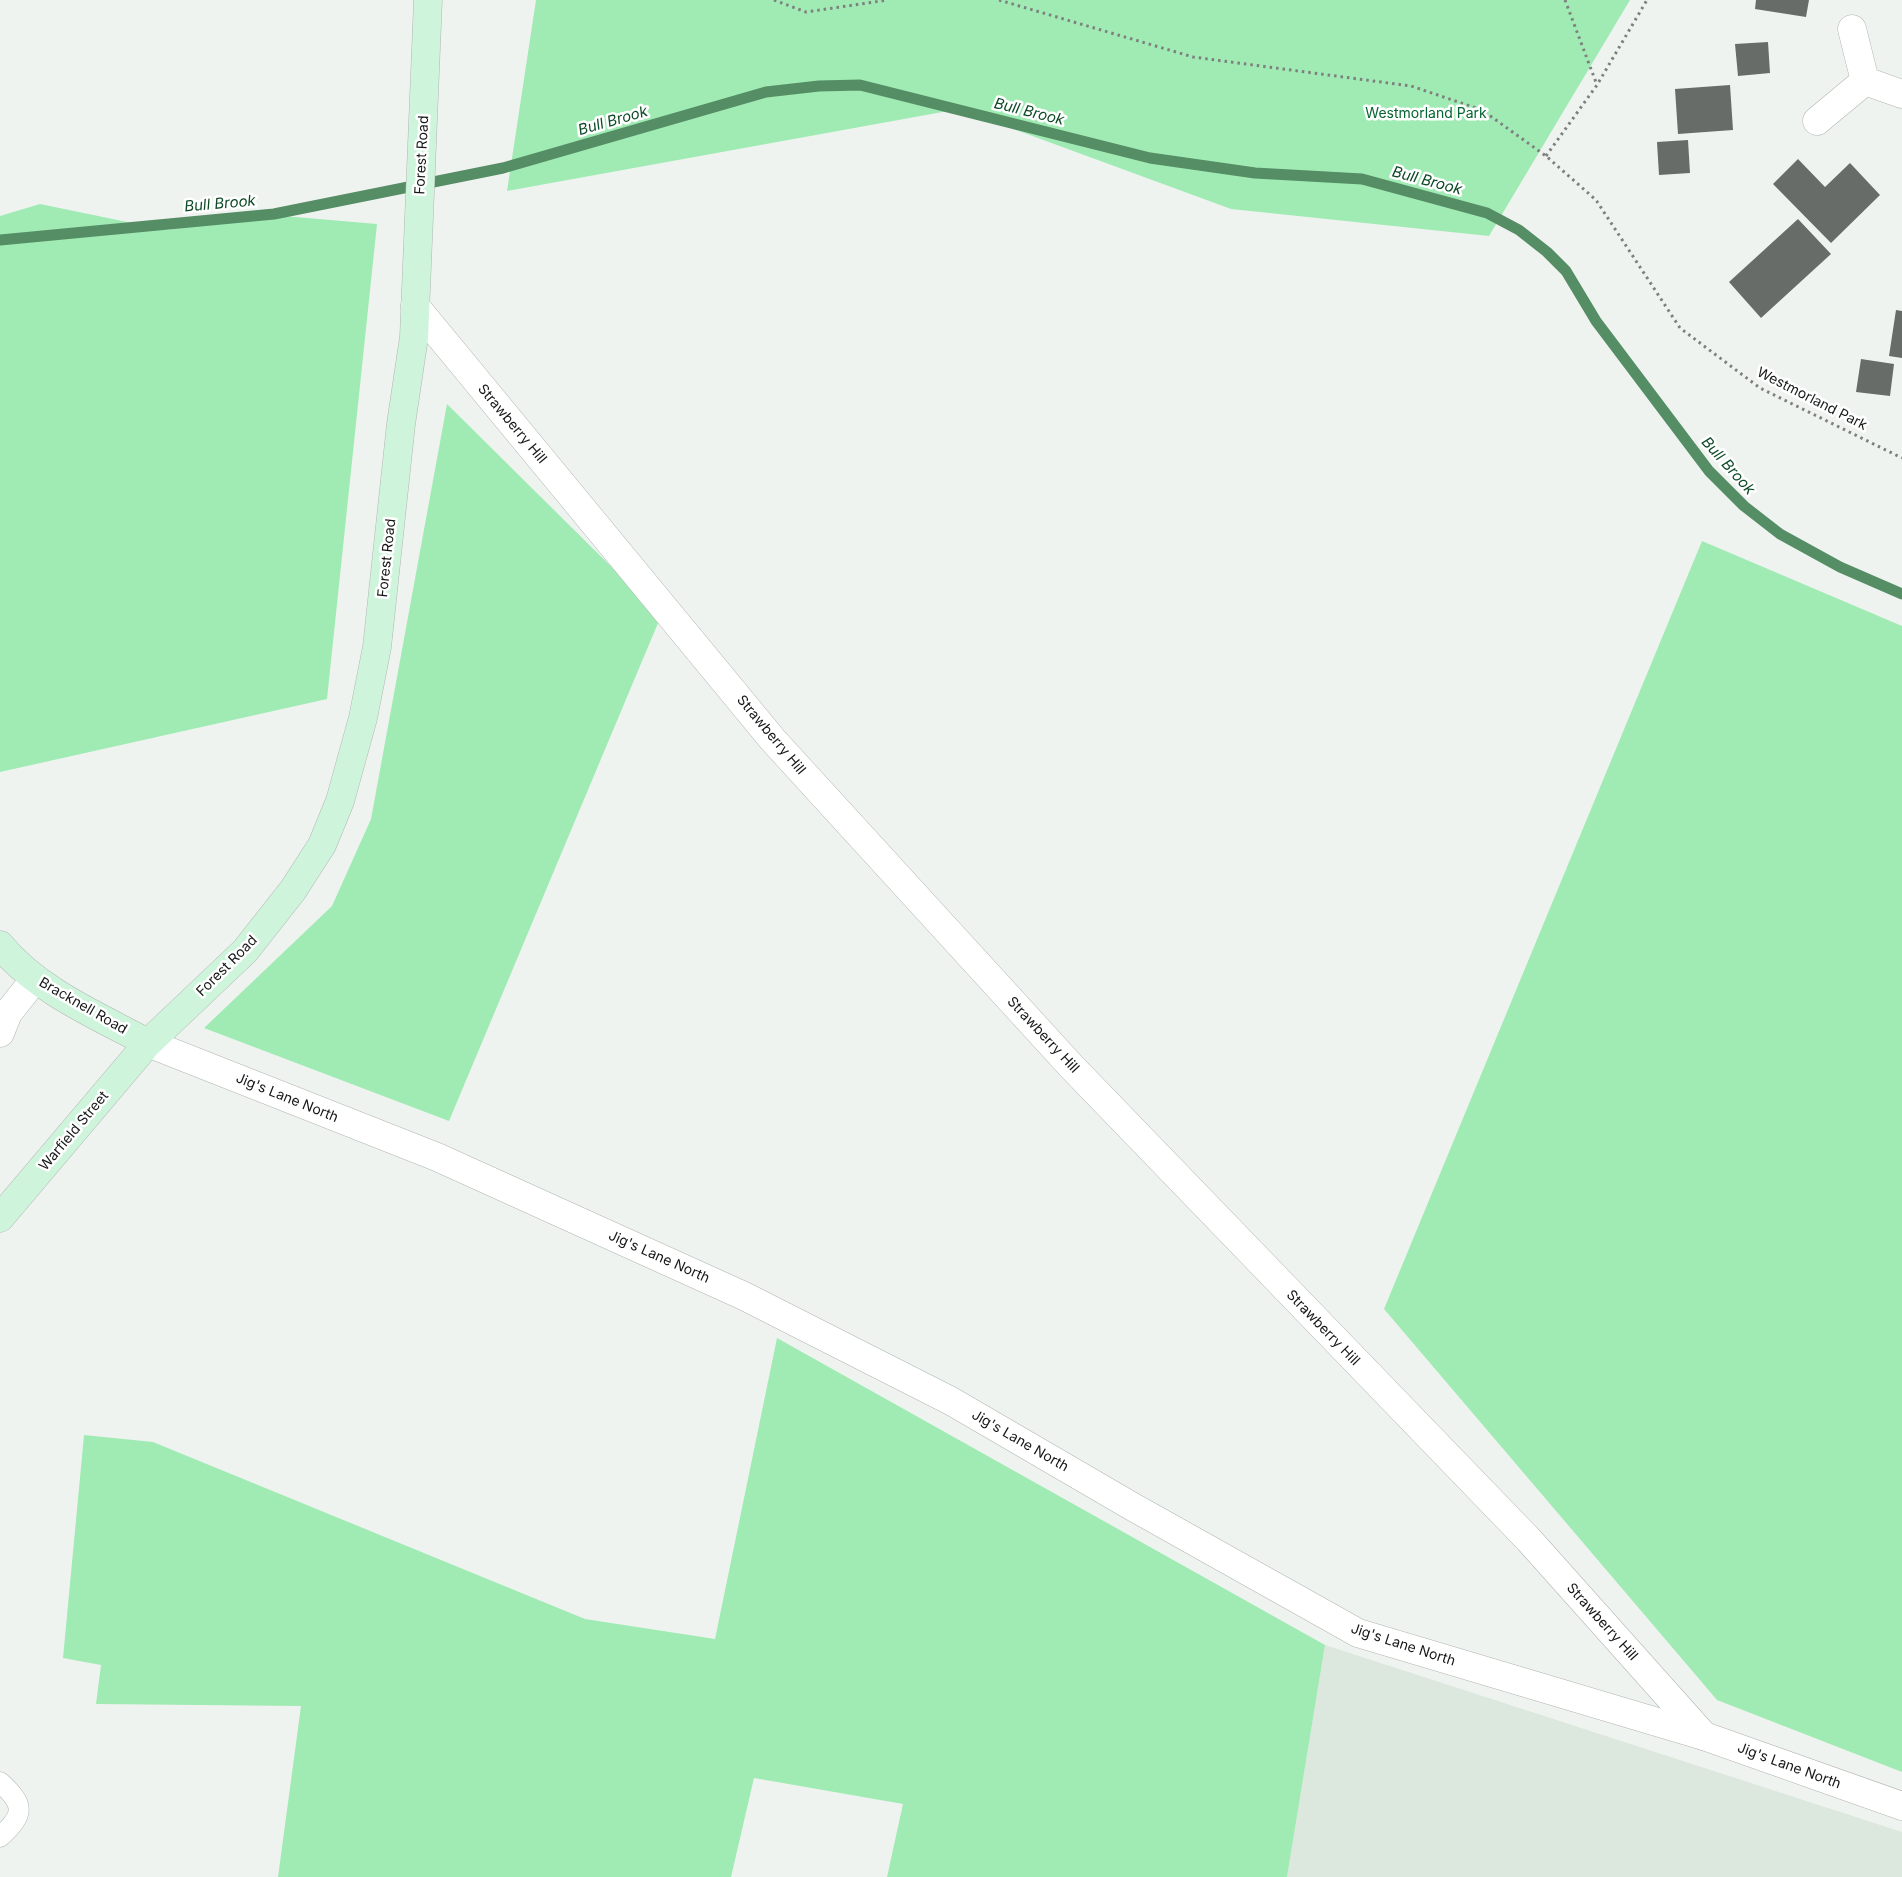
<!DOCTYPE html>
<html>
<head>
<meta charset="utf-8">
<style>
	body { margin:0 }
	canvas { display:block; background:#eef3ef }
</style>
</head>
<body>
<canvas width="1902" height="1877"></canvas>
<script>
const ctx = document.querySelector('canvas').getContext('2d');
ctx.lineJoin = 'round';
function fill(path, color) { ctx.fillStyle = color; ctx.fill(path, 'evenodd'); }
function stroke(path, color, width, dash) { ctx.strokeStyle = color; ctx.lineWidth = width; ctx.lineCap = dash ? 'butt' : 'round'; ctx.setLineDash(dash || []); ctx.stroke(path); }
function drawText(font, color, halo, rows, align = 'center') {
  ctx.font = font + ' Inter,sans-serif'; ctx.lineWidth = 5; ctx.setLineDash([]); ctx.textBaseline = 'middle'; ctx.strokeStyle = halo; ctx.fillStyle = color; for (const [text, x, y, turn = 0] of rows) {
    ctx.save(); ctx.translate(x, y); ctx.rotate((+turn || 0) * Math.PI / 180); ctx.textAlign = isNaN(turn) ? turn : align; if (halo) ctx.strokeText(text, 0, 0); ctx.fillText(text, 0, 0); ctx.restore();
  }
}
fill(new Path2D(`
	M1325,1645l577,187v45h-615z`), '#dce7de');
fill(new Path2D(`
	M536,0h1094l-141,236 -258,-27 -272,-100 -452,82z
	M40,204l126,26 106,-15 105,9 -50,475 -327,73v-556z
	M447,404l214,212 -212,505 -245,-93 128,-122 39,-87z
	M1702,541l200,85v1146l-185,-72 -333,-391z
	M777,1338l548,307 -38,232h-400l16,-73 -149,-26 -23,99h-453l23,-171 -205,-2 5,-39 -38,-7 21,-223 69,7 432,177 130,20z`), '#a0ebb4');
stroke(new Path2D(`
	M0,240l274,-26 229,-46 263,-76 53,-6 41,-1 290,73 105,15 107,6 125,34 32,17 28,22 19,19 30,50 113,150 35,35 36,28 60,33 62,27`), '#558d65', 11);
fill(new Path2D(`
	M1756,0h53l-3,17 -51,-8z
	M1768,42l2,31 -32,3 -3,-32z
	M1730,85l3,45 -55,4 -3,-45z
	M1688,140l2,33 -31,2 -2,-33z
	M1798,159l27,28 25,-24 30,32 -49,48 -58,-59z
	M1798,219l33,35 -70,64 -32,-36z
	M1896,310l6,1v47l-13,-2z
	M1861,359l33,5 -4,32 -34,-4z`), '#686c69');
const service = new Path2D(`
	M0,1782c25,23 25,32 0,55`);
const minor = new Path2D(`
	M1865,81l37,13
	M1817,121l48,-40 -13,-52
	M415,306l358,434 298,326 458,474 175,196
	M0,1033l8,-20 27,-34`);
const tertiary = new Path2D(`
	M148,1043l289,114 307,139 207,105 182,106 225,126 346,103 198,70`);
const secondary = new Path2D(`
	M0,945c38,46 96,70 148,98
	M0,1218l148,-175 97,-92 48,-61 29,-45 18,-44 23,-83 14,-71 24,-223 13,-87 14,-337`);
stroke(service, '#b1b6b2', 21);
stroke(minor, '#b1b6b2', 29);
stroke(tertiary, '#b1b6b2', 29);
stroke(secondary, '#b1b6b2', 29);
stroke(new Path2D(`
	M774,0l32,12 82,-12
	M999,0l194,57 218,29 71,24 64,46 50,44 84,128 80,60 142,70
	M1565,0l32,85
	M1546,156l51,-71 50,-85`), '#7d807e', 3, [2.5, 4]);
stroke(service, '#fff', 20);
stroke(minor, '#fff', 28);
stroke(tertiary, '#fff', 28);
stroke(secondary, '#cef5dc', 28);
drawText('14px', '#046431', '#fff', [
	["Westmorland Park",1426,114]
]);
drawText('14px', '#161817', '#fff', [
	["Forest Road",422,155,-87],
	["Westmorland Park",1812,399,27],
	["Strawberry Hill",512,424,50],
	["Forest Road",387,558,-84],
	["Strawberry Hill",771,735,50],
	["Forest Road",227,966,-45],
	["Bracknell Road",83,1006,30],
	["Strawberry Hill",1043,1035,47],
	["Jig's Lane North",287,1098,22],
	["Warfield Street",74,1131,-50],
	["Jig's Lane North",659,1257,24],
	["Strawberry Hill",1323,1328,46],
	["Jig's Lane North",1020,1441,30],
	["Strawberry Hill",1602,1622,48],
	["Jig's Lane North",1403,1645,18],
	["Jig's Lane North",1789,1766,20]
]);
drawText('italic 15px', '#0c4925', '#fff', [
	["Bull Brook",1029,112,14],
	["Bull Brook",613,121,-16],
	["Bull Brook",1427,181,15],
	["Bull Brook",220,204,-5],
	["Bull Brook",1728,466,48]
]);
</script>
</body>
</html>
